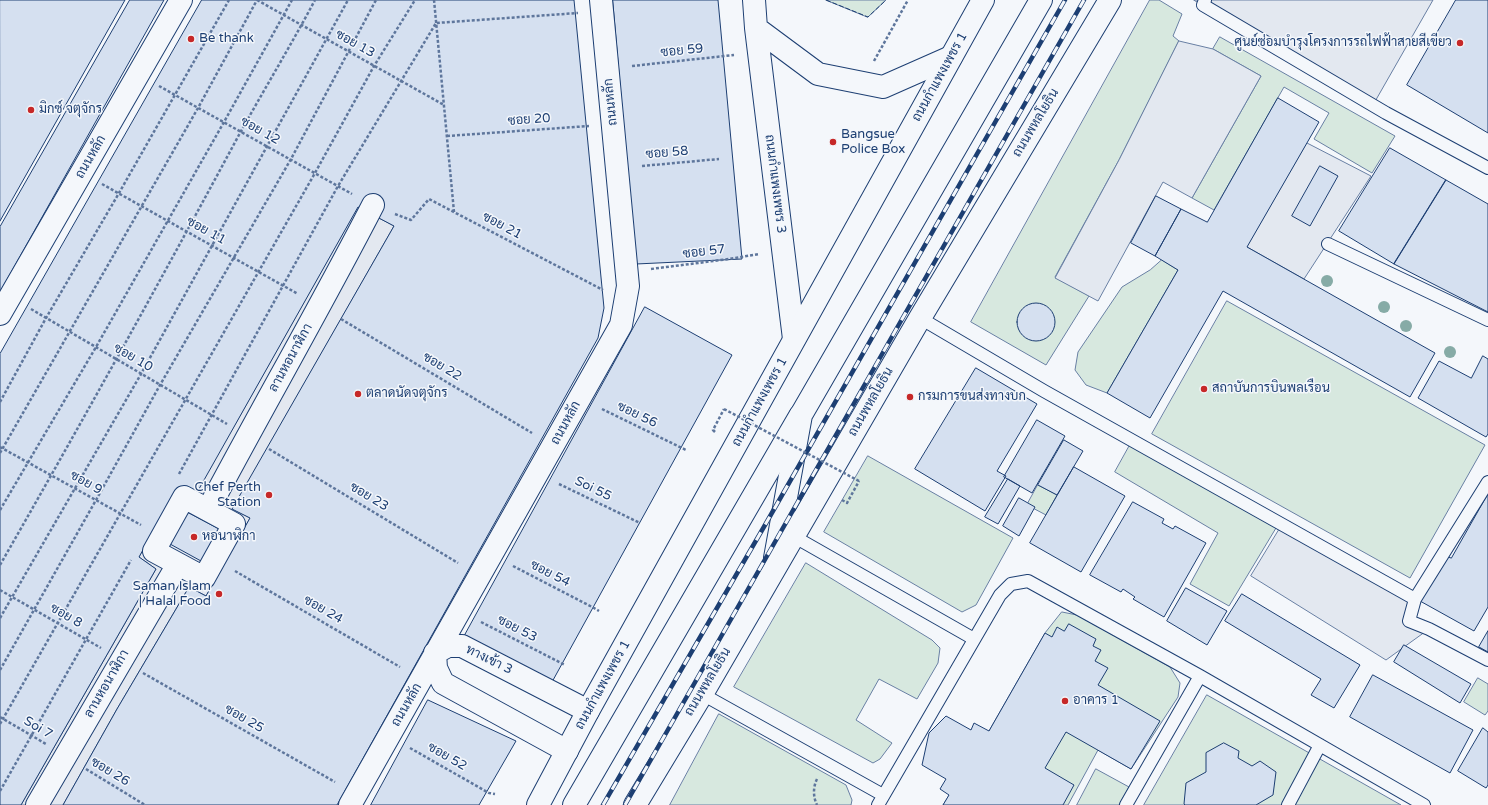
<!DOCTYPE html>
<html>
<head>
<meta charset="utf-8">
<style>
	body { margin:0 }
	canvas { display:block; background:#f4f7fb }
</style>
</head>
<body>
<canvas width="1488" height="805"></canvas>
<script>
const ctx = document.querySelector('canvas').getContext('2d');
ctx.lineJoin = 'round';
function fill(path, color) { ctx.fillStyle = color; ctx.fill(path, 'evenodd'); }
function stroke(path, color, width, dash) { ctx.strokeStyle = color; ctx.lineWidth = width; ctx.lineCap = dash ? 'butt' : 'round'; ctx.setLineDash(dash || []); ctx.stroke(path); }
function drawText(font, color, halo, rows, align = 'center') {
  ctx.font = font + ' "Varela Round",Sarabun,sans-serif'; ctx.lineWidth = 3; ctx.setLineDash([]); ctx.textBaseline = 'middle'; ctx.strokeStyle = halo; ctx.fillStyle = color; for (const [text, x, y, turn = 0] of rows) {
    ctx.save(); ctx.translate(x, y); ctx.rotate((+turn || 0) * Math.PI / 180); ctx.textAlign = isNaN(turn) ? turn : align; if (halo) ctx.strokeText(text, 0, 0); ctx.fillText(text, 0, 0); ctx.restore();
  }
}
const green = new Path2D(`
	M826,0h60l-18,17z
	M1150,0h9l23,14 -9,22 6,5 -60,119 -64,117 34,19 -43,69 -75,-43z
	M1220,37l175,99 -23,37 -58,-34 15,-26 -45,-26 -70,123 -22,-12 69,-122 -48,-27z
	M1162,260l16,10 -71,123 -21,-8 -11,-15 3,-18 44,-65 28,-17z
	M1227,301l258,144 -75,133 -258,-144z
	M1130,445l146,83 -47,78 -39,-22 28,-51 -103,-61z
	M868,456l145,82 -37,67 -14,7 -138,-80z
	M1038,485l19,10 -11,20 -19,-10z
	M806,563l126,77 8,8 -2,15 -21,36 -38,-20 -23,41 36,23 -12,16 -7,4 -139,-76z
	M1062,612l15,3 93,52 10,16 -2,14 -47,72 -33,-19 -30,55h-125l46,-74 56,-98z
	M1478,678l10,6v27l-3,4 -21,-13z
	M1207,695l194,110h-257z
	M719,714l127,71 6,15 -1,5h-181z
	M1096,769l33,18 -10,18h-42z`);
fill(green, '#d7e8df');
stroke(green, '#687fa3', 1);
const parking = new Path2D(`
	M1194,0h239l-60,105z
	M1179,41l34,8 48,27 -69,122 -29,-16 -65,119 -43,-23 64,-118z
	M1307,143l64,33 -67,103 -57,-32z
	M358,207l36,19 -161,283 17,9 -44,78 -17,-9 -72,122 -54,96h-42l135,-236 -17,-12 4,-7 90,-122zM187,512l32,17 -49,15z
	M1282,525l133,74 -6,22 20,8 -43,31 -135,-84z`);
fill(parking, '#e3e8f0');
stroke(parking, '#687fa3', 1);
const building = new Path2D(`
	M0,0h125l-125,221z
	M130,0h34l-164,292v-65z
	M202,0h372l30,308 -6,30 -261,467h-274l54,-96 72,-122 17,9 44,-78 -18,-9 162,-283 -36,-19 -163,289 -18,-7 -38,68 17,12 -135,236h-21v-451z
	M613,0h105l24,259 -106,5z
	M1456,0h32v133l-81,-48z
	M1278,98l41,24 -72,125 188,106 -25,44 -187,-106 -73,127 -43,-25 71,-123 -23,-14 26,-47 26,13z
	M1390,148l56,32 -52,84 -55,-33z
	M1320,166l18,10 -28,50 -18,-10z
	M1446,180l42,24v108l-94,-48z
	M1156,196l25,13 -26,47 -24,-13z
	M1017 322a19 19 0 1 1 38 0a19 19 0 1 1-38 0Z
	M645,307l87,48 -180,327 -87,-47z
	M1483,356l5,3v75l-2,3 -68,-39 21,-37 32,17z
	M976,368l61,36 -40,67 9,5 -21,35 -70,-42z
	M1037,420l28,16 -33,57 -28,-16z
	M1064,440l19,11 -26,44 -19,-10z
	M1074,467l51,29 -44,76 -51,-29z
	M1008,479l12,7 -22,38 -13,-7z
	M1488,494v113l-14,24 -54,-30 26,-45 5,2z
	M1019,498l16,9 -16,29 -16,-10z
	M1133,502l31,17 -2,4 11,6 2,-3 31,17 -42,74 -31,-18 2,-2 -12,-8 -2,3 -31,-17z
	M187,512l32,17 -18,32 -31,-17z
	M1186,588l41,23 -20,34 -40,-24z
	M1242,594l118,71 -26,43 -23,-13 10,-16 -96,-58z
	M1069,624l27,15 -3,7 8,4 -6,11 13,7 -10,17 62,36 -29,48 -65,-37 -21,36 29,17 -11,20h-120l6,-10 -9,-6 6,-10 -24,-14 7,-32 17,-17 25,14 3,-7 15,8 56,-98 7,4 5,-10 7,4z
	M1488,631v21l-9,-5z
	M1404,645l67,39 -11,19 -66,-41z
	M1373,675l100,55 -23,43 -100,-56z
	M428,700l88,41 -37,64h-108z
	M1483,728l5,4v53l-2,3 -28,-17z
	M1224,743l15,8 -1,7 14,8 8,-5 16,11 -3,23 -17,10h-71l-1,-1 2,-21 20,-11v-19z`);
fill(building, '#d5e0f0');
stroke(building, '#1d3f73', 1);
const lane = new Path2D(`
	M1205,0l-2,5 183,108 102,55
	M1328,244l160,76
	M920,318l124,73 371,208
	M1488,482l-73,117 -6,22 20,8 59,31
	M793,536l181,103
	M702,694l181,101
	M878,805l122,-210 11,-11 17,-3 172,95 224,129
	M1126,805l74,-129
	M1288,805l32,-60`);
const street = new Path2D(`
	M0,314l181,-314
	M184,497l50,27 -30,54 -50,-27z
	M208,510c54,-102 112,-202 165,-305
	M567,751l-124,-68 -7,-15 -1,-15 13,-7h14l126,65
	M37,805l141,-241
	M350,805l271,-480 7,-39 -27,-286`);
const secondary = new Path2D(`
	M754,0l2,28 38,311
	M756,28l62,46 65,13 68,-30
	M574,805l226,-389`);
const primary = new Path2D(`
	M775,558l26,-143 240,-415
	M538,805l50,-94 395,-711
	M635,805l67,-111 218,-376 190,-318`);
stroke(lane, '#1d3f73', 14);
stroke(street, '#1d3f73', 24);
stroke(secondary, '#1d3f73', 24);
stroke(primary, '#1d3f73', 24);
stroke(new Path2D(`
	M257,0l187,105
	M434,0l20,212
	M874,61l34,-61
	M632,66l102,-11
	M159,86l193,108
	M447,136l142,-10
	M642,166l77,-7
	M102,184l196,110
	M395,214l16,6 18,-21 174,91
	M651,269l78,-10 30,-5
	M31,309l196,115
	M341,319l191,114
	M0,402l46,-84 73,-125 110,-193
	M602,409l84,41
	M715,432l-2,-2 11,-21
	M0,447l141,78
	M269,449l189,114
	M0,453l198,-345 59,-108
	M179,474l159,-288 98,-163 142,-10
	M559,484l81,39
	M842,500l5,3 12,-22
	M0,510l96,-163 128,-225 68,-122
	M0,565c82,-143 162,-287 240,-432 25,-45 51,-88 75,-133
	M513,566l81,42 5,3
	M235,571l165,96
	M0,590l101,58
	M0,618l141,-244 207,-374
	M481,622l84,43
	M0,670l96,-170 64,-115 131,-226 85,-159
	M143,673l192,109
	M0,717l46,27
	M0,724l315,-551 59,-107 41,-66
	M410,748l79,45 6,1
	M86,769l59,36
	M817,779c-4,8 -4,18 0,26
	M0,791l131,-231`), '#5e769c', 2.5, [3, 2]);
stroke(lane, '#f4f7fb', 12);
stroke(street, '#f4f7fb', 22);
stroke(secondary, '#f4f7fb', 22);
stroke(primary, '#f4f7fb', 22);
const rail = new Path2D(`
	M603,805l162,-280 300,-525
	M625,805l459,-805`);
stroke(rail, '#1d3f73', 4.5);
stroke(rail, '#f4f7fb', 3, [9]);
stroke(new Path2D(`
	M724,409l135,72`), '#5e769c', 2.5, [3, 2]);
stroke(new Path2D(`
	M826,0l42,17 18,-17`), '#1d3f73', 1, [5, 2]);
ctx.fillStyle = '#86aba6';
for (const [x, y] of [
	[1327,281],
	[1384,307],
	[1406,326],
	[1450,352]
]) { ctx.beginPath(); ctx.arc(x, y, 6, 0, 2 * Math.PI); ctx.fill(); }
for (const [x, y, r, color] of [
	[191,39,4,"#c62828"],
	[1460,43,4,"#c62828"],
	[31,110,4,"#c62828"],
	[833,142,4,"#c62828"],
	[1204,389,4,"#c62828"],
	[358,394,4,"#c62828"],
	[910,397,4,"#c62828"],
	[269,495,4,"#c62828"],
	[194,537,4,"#c62828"],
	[219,594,4,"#c62828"],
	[1065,701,4,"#c62828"]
]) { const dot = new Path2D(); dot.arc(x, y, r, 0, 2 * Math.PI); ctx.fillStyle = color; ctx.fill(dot); stroke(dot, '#f4f7fb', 1.5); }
drawText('13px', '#1d3f73', '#f4f7fb', [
	["Be thank",199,39],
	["ศูนย์ซ่อมบำรุงโครงการรถไฟฟ้าสายสีเขียว",1452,43,"right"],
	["มิกซ์ จตุจักร",39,110],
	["Bangsue",841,135],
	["Police Box",841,150],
	["สถาบันการบินพลเรือน",1212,389],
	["ตลาดนัดจตุจักร",366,394],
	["กรมการขนส่งทางบก",918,397],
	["Chef Perth",261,488,"right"],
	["Station",261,503,"right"],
	["หอนาฬิกา",202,537],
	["Saman Islam",211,587,"right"],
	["| Halal Food",211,602,"right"],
	["อาคาร 1",1073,701]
], 'left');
drawText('13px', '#1d3f73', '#f4f7fb', [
	["ซอย 13",355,44,29],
	["ซอย 59",682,51,-6],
	["ถนนกำแพงเพชร 1",940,77,-61],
	["ถนนหลัก",611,102,-96],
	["ซอย 20",529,120,-4],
	["ถนนพหลโยธิน",1036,123,-59],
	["ซอย 12",260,131,29],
	["ซอย 58",667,153,-5],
	["ถนนหลัก",91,157,-60],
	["ถนนกำแพงเพชร 3",775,184,83],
	["ซอย 21",502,226,28],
	["ซอย 11",206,231,29],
	["ซอย 57",704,252,-7],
	["ซอย 10",133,358,30],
	["ลานหอนาฬิกา",291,358,-61],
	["ซอย 22",442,367,31],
	["ถนนกำแพงเพชร 1",760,402,-61],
	["ถนนพหลโยธิน",871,402,-60],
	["ซอย 56",637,415,26],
	["ถนนหลัก",566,423,-61],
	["ซอย 9",86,483,29],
	["Soi 55",593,489,26],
	["ซอย 23",369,497,31],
	["ซอย 54",550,574,27],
	["ซอย 24",323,610,30],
	["ซอย 8",66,616,30],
	["ซอย 53",517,629,27],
	["ทางเข้า 3",489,660,26],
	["ถนนพหลโยธิน",708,682,-59],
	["ลานหอนาฬิกา",107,684,-60],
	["ถนนกำแพงเพชร 1",603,685,-61],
	["ถนนหลัก",407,705,-60],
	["ซอย 25",244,719,30],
	["Soi 7",38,728,31],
	["ซอย 52",447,757,30],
	["ซอย 26",110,772,31]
]);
</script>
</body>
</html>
